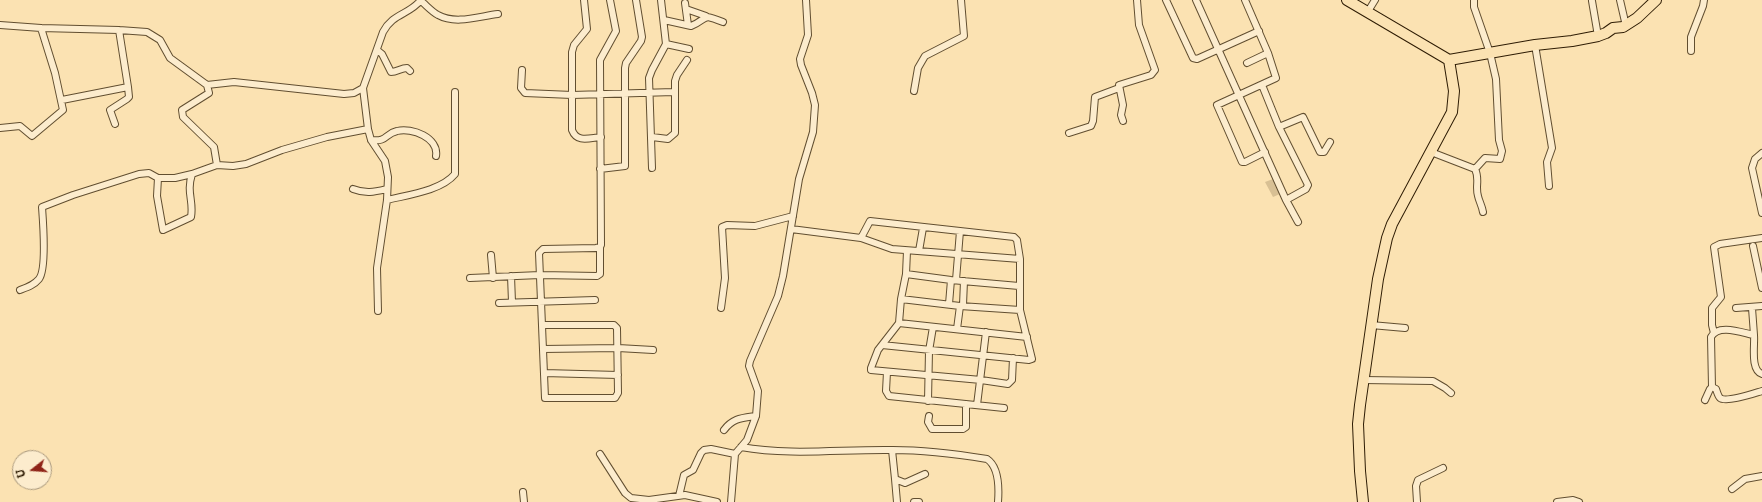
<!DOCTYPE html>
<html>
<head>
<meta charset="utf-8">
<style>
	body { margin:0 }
	#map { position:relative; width:1762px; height:502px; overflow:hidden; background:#fbe2b2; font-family:"IM FELL DW Pica",serif }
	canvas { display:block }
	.north { position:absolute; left:12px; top:450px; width:40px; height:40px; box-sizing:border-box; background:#fceccd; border:1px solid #aa997d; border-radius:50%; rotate:253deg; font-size:11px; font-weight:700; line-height:16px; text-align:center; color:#2e1c04 }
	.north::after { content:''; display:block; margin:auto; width:14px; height:18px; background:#8f2418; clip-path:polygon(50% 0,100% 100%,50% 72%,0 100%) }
</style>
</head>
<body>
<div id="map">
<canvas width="1762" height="502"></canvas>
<div class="north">U</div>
</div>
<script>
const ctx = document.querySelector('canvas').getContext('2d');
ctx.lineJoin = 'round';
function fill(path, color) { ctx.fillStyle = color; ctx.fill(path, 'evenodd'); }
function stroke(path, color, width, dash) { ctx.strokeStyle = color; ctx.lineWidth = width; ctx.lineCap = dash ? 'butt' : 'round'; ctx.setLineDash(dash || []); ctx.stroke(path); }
fill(new Path2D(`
	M1273,179l7,15 -7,3 -8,-15z`), '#d8c094');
const street = new Path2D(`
	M584,0l3,29 -13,16 -2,7v78c5,13 17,8 29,7
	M1166,0l27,58 4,1 62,-28
	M1196,0l90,200 12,22
	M1245,0l23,53 8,25 -59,27 25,57h3l20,-10
	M1474,0v7l16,46 6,26 3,61 3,11 -2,8 -15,-1 -10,11
	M1620,0l6,26
	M421,1c5,4 11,11 17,14 18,10 42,1 60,-1
	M1592,1l6,35
	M685,3l3,22
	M686,9l20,7
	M1367,13l8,-13
	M664,20l27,6c19,-8 9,-13 32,-4
	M0,25l41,3 78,2 28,2 13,8 10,18 37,27 27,-3 110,12 10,-1 9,-5
	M666,44l23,5
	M1535,45l17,103 -5,14 2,24
	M377,50l5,4 9,18c6,0 10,-4 16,-4l3,3
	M1691,51v-14l12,-31 1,-6
	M1247,63l21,-10
	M522,70l-1,18 4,5 47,2 102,-3
	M207,85l2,8 -27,17 1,7 31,30 3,18
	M1262,85l17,42 29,58 -2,4 -20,11
	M914,91l4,-23 7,-12 39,-20 -3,-36
	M62,100l66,-13 -9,-57
	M1123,121l-2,-6 2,-10 -4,-20 32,-10 4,-5 -16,-45 -2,-25
	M115,124l-5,-14 17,-11 2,-2 -1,-10
	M1279,127l24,-10 17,35h4l6,-10
	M0,128l20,-2 12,10 31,-26 -8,-37 -14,-45
	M1069,133l22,-7 2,-5 2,-24 24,-9
	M652,137l16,2 7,-6v-52l2,-6 10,-15
	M371,140c17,2 13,-6 26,-9 15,-4 42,7 39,25
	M1431,152l44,17c5,10 0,17 3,27 1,5 4,10 5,16
	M1762,153l-7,6 -3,9 10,45
	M652,168l-3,-90 3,-8 14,-26 -5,-44
	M600,169l25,-3v-98l1,-5 15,-22 1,-4 -6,-37
	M158,178l-1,18 6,34 28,-13c3,-16 -5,-24 1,-43
	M353,189c13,5 21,3 34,0
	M387,200c20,-5 54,-9 68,-26v-82
	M791,229l70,9 31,11 128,10
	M861,238l9,-17 144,16 3,3 3,19v51l12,49 -3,1 -147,-15
	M1753,246l9,42
	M907,251l-1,23 -5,25 -2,24 -21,27 -7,18v2l110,10 27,4 4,-4 1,-22
	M919,251l4,-23
	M491,255l2,23
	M906,274l45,6 68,6
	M511,276l1,26
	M470,278l70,-3 57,1 3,-2v-27
	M956,280l4,-49
	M20,290c8,-3 14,-5 19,-11 8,-10 4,-58 3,-72l31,-12 66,-21 10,-1 9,5h17l17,-4 25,-9 16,1 13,-2 36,-14 45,-13 41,-8
	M901,299l59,7 60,4
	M499,303l96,-3
	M949,304l2,-24
	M963,305l1,-24
	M721,308l4,-30 -3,-51 5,-2 28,1 38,-10
	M1736,308l26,-2
	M1752,308l2,27
	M378,311l-1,-43 10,-68 1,-23 -3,-16 -14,-21 -3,-11 -5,-41 20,-56c10,-19 26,-17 38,-32
	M899,323l128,14
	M542,325h72l3,3 1,65 -3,5h-70l-6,-145 4,-4 53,-1 4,-1 1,-2 -1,-185 16,-29 -6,-31
	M1371,325l34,3
	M957,329l3,-23
	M1714,333l-2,-8v-17l9,-11 -7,-50 6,-3 42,-6
	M543,349l75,-1 35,2
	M887,372l-1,19 3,5 115,12
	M544,373l74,2
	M1363,380l70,1 12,7 6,5
	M1712,387l-1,-50c7,-14 32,-4 43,-2 1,10 -4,35 8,39
	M1705,400l5,-11 2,-2 4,2c1,3 2,7 4,9 6,5 35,-5 42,-7
	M928,401l1,-50 4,-24
	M977,405l9,-73
	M929,416l-1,6 4,7h31l3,-2v-23
	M724,430c9,-12 18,-12 32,-14
	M741,447c50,9 101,2 152,3 31,0 63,4 94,9 12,8 12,30 11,43
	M892,450l3,29 10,4 20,-9
	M600,454l25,39 6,5 18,2 36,-5 32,7
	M895,479l2,23
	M1732,489l13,-10 17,-3
	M523,492l1,10
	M679,496l5,-21 9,-5 8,-17 3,-3 7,-1 24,5
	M731,502l4,-48 12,-14 9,-24 2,-25 -9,-25 1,-5 28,-65 5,-20 16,-97 14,-47 2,-27 -3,-12 -11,-28 -1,-6 8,-24 -2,-35
	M914,502h5
	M1417,502l-1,-16 2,-6 25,-12
	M1557,502l16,-2 6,2`);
const primary = new Path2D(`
	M1347,0l102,60
	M1449,60l86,-15 37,-4 26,-5 8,-3 7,-5 10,-1 14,-9 19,-18
	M1363,502l-3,-31 -2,-47 2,-19 18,-126 9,-41 5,-14 60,-112 2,-21 -5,-31`);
stroke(street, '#614e30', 8);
stroke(primary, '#2e1c04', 12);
stroke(street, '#fceccd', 6);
stroke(primary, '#fbe2b2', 10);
</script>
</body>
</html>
